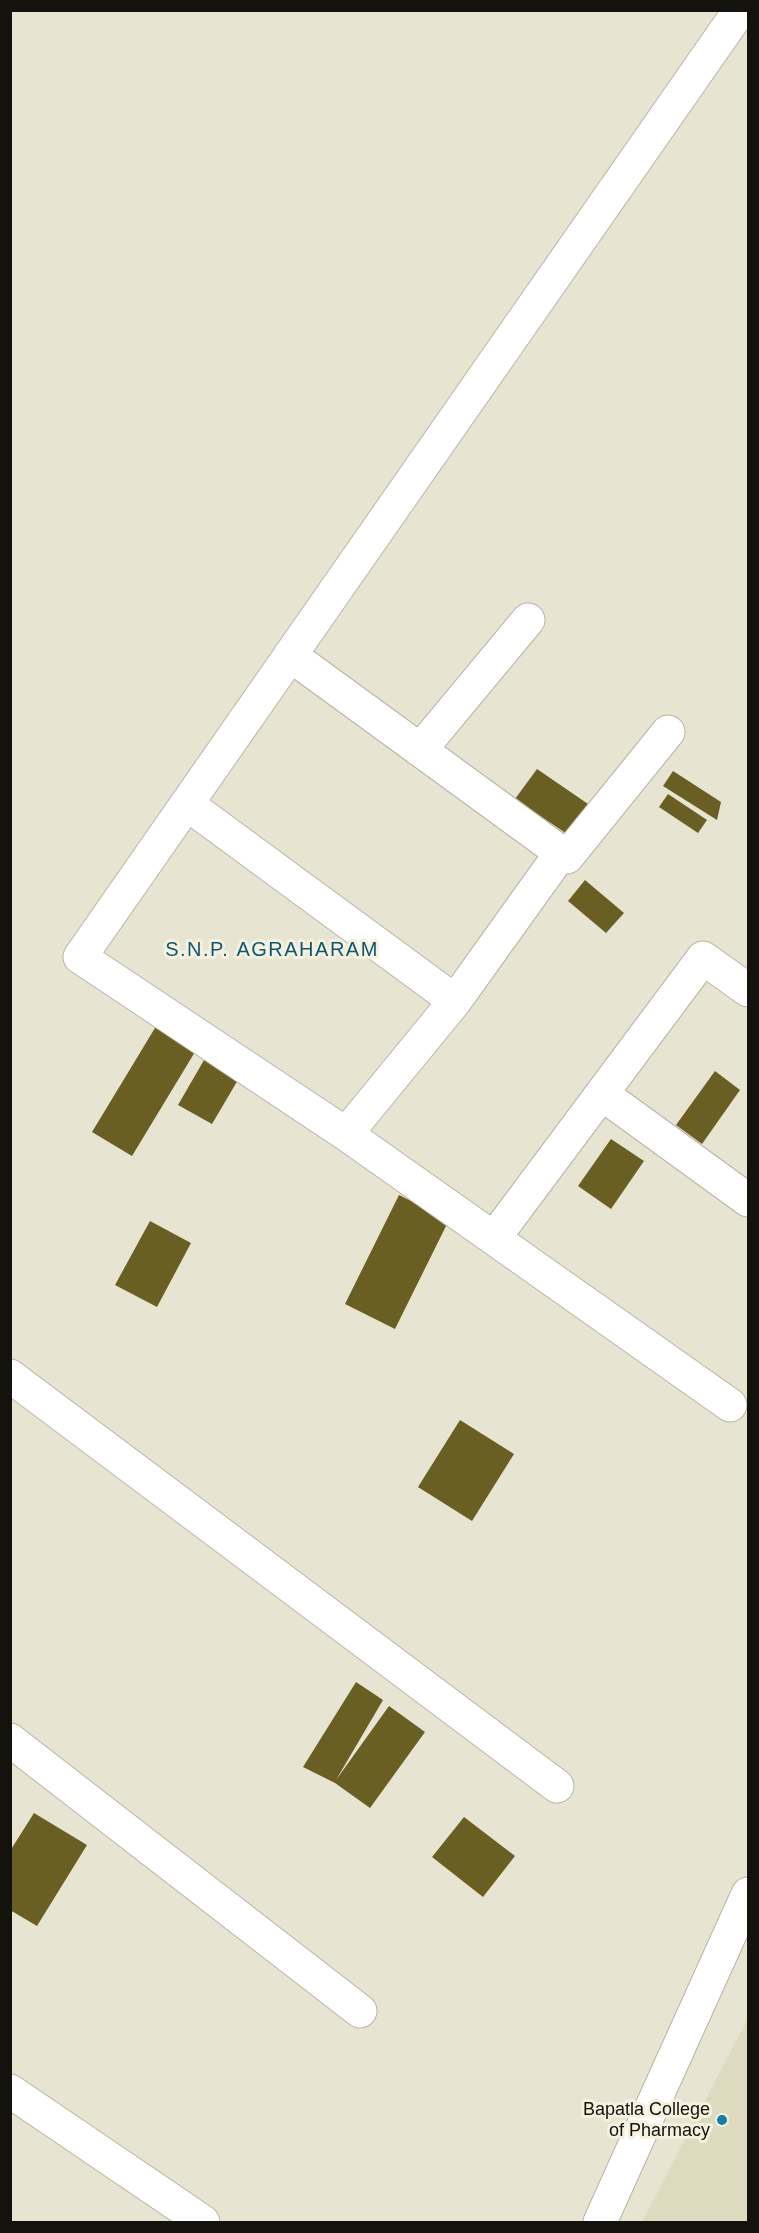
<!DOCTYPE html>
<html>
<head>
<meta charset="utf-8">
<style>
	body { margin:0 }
	#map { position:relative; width:759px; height:2233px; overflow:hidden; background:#e7e4d1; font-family:Arial,sans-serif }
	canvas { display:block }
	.frame { position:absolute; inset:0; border:12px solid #13120c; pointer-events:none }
</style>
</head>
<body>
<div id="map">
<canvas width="759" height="2233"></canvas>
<div class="frame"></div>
</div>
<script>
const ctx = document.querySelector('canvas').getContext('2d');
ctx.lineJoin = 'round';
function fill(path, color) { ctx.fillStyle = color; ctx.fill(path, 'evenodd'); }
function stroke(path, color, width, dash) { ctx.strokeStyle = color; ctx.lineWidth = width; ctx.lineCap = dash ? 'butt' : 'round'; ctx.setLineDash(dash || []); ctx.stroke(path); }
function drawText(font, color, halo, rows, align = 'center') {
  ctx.font = font + ' Arial,sans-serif'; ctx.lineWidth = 6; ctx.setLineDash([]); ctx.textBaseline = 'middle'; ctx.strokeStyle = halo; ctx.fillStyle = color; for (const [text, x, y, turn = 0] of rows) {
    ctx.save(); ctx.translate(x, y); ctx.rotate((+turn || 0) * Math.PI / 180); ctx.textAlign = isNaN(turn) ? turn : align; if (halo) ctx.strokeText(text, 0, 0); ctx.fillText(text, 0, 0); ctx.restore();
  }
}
fill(new Path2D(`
	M748,2018v204h-106z`), '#dedac0');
fill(new Path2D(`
	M537,769l54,37 -21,30 -55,-37z
	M673,771l48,31 -4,18 -54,-34z
	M668,794l39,26 -9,13 -39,-26z
	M585,880l39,33 -18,20 -38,-32z
	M158,1023l40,24 -66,109 -40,-24z
	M211,1048l34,20 -33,56 -34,-19z
	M715,1071l25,19 -38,54 -26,-19z
	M611,1139l33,22 -33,48 -33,-23z
	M399,1195l50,25 -54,109 -50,-25z
	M150,1221l41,22 -34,64 -42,-22z
	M460,1420l54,34 -42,67 -54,-34z
	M356,1682l27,18 -47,80 53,-74 36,26 -55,76 -35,-25 -32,-16z
	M34,1813l53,32 -50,81 -27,-16v-59z
	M464,1817l51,39 -32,41 -51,-40z`), '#695f22');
const street = new Path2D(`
	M290,655l277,202 101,-125
	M420,750l108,-130
	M187,804l268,197
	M602,1094l146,106
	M346,1134l109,-133 106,-148
	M494,1238l209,-280 45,32
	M10,1376l547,410
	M730,1405l-384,-271 -266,-177 660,-947
	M10,1740l350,271
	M10,2091l193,131
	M600,2222l148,-328`);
stroke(street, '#b8b5a3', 35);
stroke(street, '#fff', 33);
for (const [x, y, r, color] of [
	[722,2120,6,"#137ea7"]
]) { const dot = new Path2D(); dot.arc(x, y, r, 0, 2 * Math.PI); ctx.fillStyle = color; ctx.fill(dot); stroke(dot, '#f4f1de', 2); }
drawText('18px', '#13120c', '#f4f1de', [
	["Bapatla College",710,2110],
	["of Pharmacy",710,2131]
], 'right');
ctx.letterSpacing = '1.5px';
drawText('20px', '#105673', '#f4f1de', [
	["S.N.P. AGRAHARAM",272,950]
]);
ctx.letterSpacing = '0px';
</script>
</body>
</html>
